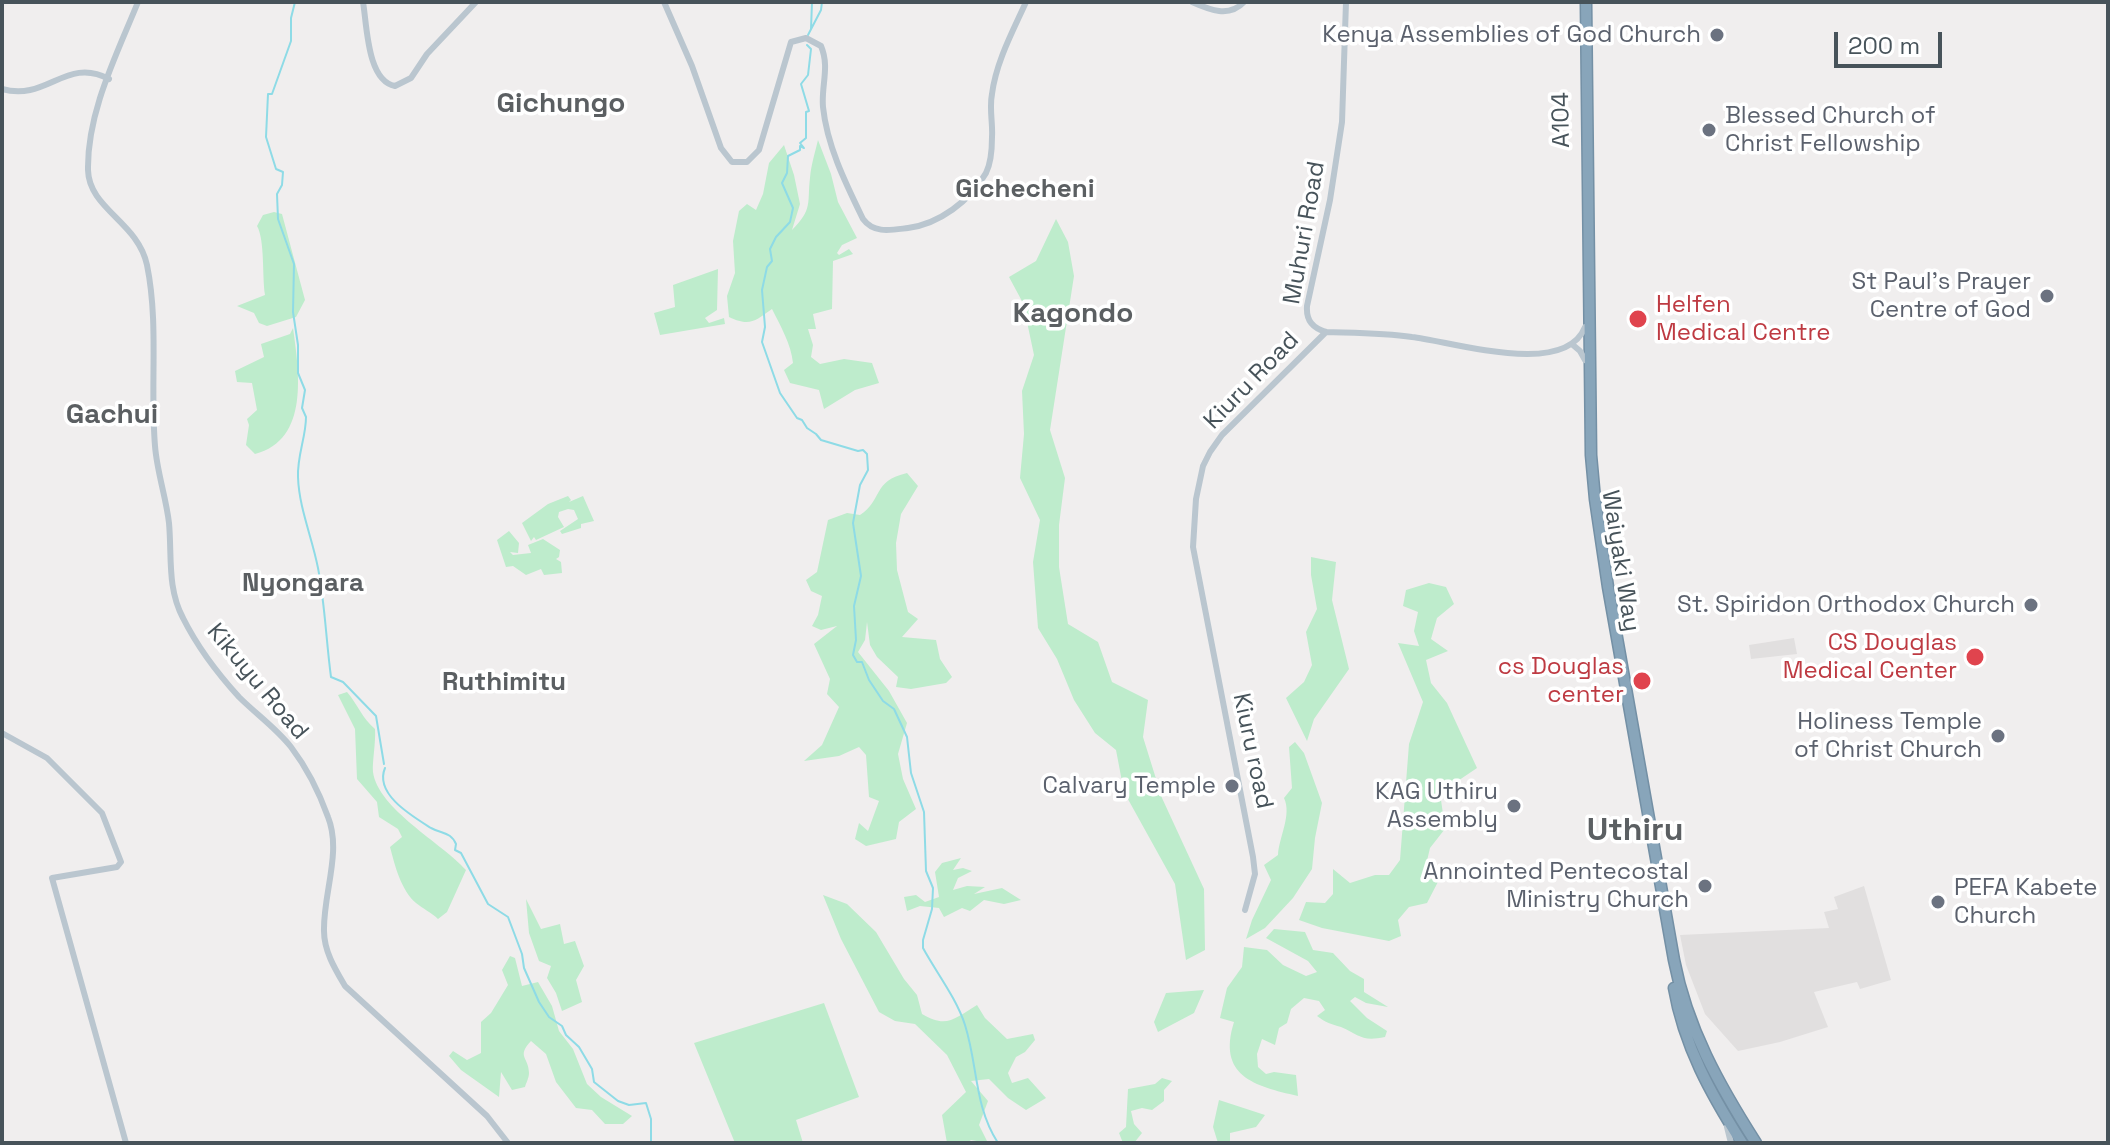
<!DOCTYPE html>
<html>
<head>
<meta charset="utf-8">
<style>
	body { margin:0 }
	#map { position:relative; width:2110px; height:1145px; overflow:hidden; background:#f0eeee; font-family:"Space Grotesk",sans-serif }
	canvas { display:block }
	.frame { position:absolute; inset:0; border:4px solid #47535a; pointer-events:none }
	.scale { position:absolute; left:1834px; top:32px; width:108px; height:36px; box-sizing:border-box; border:4px solid #47535a; border-top:0; padding-left:10px; font-size:24px; line-height:28px; white-space:nowrap; color:#47535a; -webkit-text-stroke:6px #fff; paint-order:stroke }
</style>
</head>
<body>
<div id="map">
<canvas width="2110" height="1145"></canvas>
<div class="frame"></div>
<div class="scale">200 m</div>
</div>
<script>
const ctx = document.querySelector('canvas').getContext('2d');
ctx.lineJoin = 'round';
function fill(path, color) { ctx.fillStyle = color; ctx.fill(path, 'evenodd'); }
function stroke(path, color, width, dash) { ctx.strokeStyle = color; ctx.lineWidth = width; ctx.lineCap = dash ? 'butt' : 'round'; ctx.setLineDash(dash || []); ctx.stroke(path); }
function drawText(font, color, halo, rows, align = 'center') {
  ctx.font = font + ' "Space Grotesk",sans-serif'; ctx.lineWidth = 7; ctx.setLineDash([]); ctx.textBaseline = 'middle'; ctx.strokeStyle = halo; ctx.fillStyle = color; for (const [text, x, y, turn = 0] of rows) {
    ctx.save(); ctx.translate(x, y); ctx.rotate((+turn || 0) * Math.PI / 180); ctx.textAlign = isNaN(turn) ? turn : align; if (halo) ctx.strokeText(text, 0, 0); ctx.fillText(text, 0, 0); ctx.restore();
  }
}
fill(new Path2D(`
	M1794,638l3,16 -46,5 -2,-14z
	M1864,886l27,94 -31,9 -3,-7 -43,10 14,35 -48,15 -42,9 -33,-37 -19,-49 -6,-30 149,-7 -5,-16 14,-3 -4,-12z`), '#e1dfdf');
fill(new Path2D(`
	M818,140l13,34 7,28 19,36 -15,7 -5,8 2,2 10,-6 4,5 -20,7 -1,48 -19,5 3,15h-8l5,16 -2,12 9,7 24,-5 28,4 7,20 -24,7 -31,19 -5,-19 -29,-7 -6,-13 9,-7c-2,-19 -12,-36 -21,-54 -17,12 -22,18 -43,8l-2,-21 8,-23 -2,-32 6,-30 8,-7 9,6 7,-16 6,-31 15,-18 10,30 6,29 -8,26c21,-21 15,-27 18,-52 1,-13 5,-25 8,-38z
	M274,212l8,2 23,86 -9,17 -29,9 -8,-3 -5,-10 -17,-7 28,-11c-3,-19 0,-55 -8,-69l6,-11z
	M1056,219l12,23 6,34 -24,154 15,48 -6,47v42l9,57 30,18 14,40 36,18 -5,37 19,61 42,91 1,61 -19,10 -11,-76 -51,-92 -8,-42 -21,-17 -21,-33 -17,-41 -19,-31 -5,-66 7,-42 -20,-42 4,-44 -2,-43 12,-36 -11,-52 -14,-26 27,-16z
	M718,269l-1,41 -12,8 4,5 15,-5 1,6 -65,11 -6,-22 21,-6 -2,-22z
	M293,328c6,43 17,112 -38,126l-9,-9 3,-20 -2,-6 10,-9 -5,-27 -15,-1 -2,-11 29,-14 -3,-13 29,-10z
	M907,473l11,13 -17,28 -5,29 1,27 11,42 10,7 -16,18 34,3 4,19 12,18 -6,6 -35,6 -15,-2 2,-10 -21,-20 -7,-12 -3,-23 -2,18 -7,12 31,39 18,32 -9,31 5,25 13,30 -17,13 -3,17 -30,7 -11,-7 4,-16 9,8 11,-30 -10,-4 -3,-42 -7,-8 -20,9 -35,5 18,-16 17,-38 -12,-13 3,-15 -16,-35 23,-18 -16,4 -9,-4 6,-11 4,-19 -11,-5 -5,-11 11,-8 11,-52 19,-7 13,2c23,-15 12,-34 47,-42z
	M568,496l3,4 -2,2 14,-6 11,25 -13,3v4l-19,6 -2,-3 18,-12 -4,-9 -6,-1 -9,3 -1,5 6,10 -28,13 -2,-3 -3,4 -9,-18 26,-19z
	M509,531l10,12 -1,10 -8,-1 3,3 18,-2 -3,-8 15,-6 17,11 -1,7 -3,2 5,3 1,11 -18,2 -3,-6 -15,6 -13,-9 -7,1 -9,-27z
	M1311,557l25,5 -4,38 17,69 -35,50 -7,22 -21,-43 18,-16 8,-17 -6,-33 11,-23 -6,-34z
	M1429,583l17,4 8,17 -17,14 -6,21 17,12 -22,9 5,23 16,20 30,65 -37,25 3,21 5,11 -18,23 -8,34 19,-6 -14,27 -18,4 -11,13 3,16 -12,5 -67,-13 -23,-8 7,-18 19,1 8,-9v-25l17,14 25,-8h14l11,-15 9,-116 14,-42 -25,-59 21,3 -5,-15 4,-19 -15,-6 3,-16z
	M347,692c11,13 15,26 28,37 1,13 -3,34 -2,43 5,37 69,71 93,98l-19,42 -9,7c-7,-7 -15,-10 -22,-16 -15,-13 -21,-37 -26,-56l12,-10 -4,-8 -19,-12 -2,-15 -20,-23 -2,-50 -17,-34z
	M1295,742l9,11 18,50 -7,35 -3,31 -19,29 -28,30 -19,11 6,-19 19,-40 -7,-15 14,-10c1,-18 14,-40 6,-57l8,-10 -3,-41z
	M961,858l-8,12 10,-2 9,3 -14,7 -5,12 14,-4 18,1 -11,7 28,-6 19,12 -17,4 -20,-4 -14,11 -8,-3 -18,9 -5,-9 -19,-2 -13,5 -3,-14 12,-2 9,7 14,-5 -4,-25 7,-9z
	M823,895l24,9 29,28 28,47 13,16 5,19c25,15 33,4 55,-9l8,13 22,21 26,-5 2,6 -10,12 -9,5 -8,16 4,10 16,-5 18,20 -20,12 -18,-12 -19,-19 -18,2 17,20 -9,24 9,18 -17,-3 -4,3h-20l-5,-28 24,-23 -19,-37 -32,-31 -20,-3 -16,-9 -38,-73z
	M526,899l15,30 19,-5 4,20 11,-3 9,25 -8,14 6,22 -20,9 -6,-18 -9,-15 4,-12 -12,-5 -10,-28z
	M1274,929l31,3 8,18 20,3 17,18 14,8v13l24,15 -22,-4 -11,-6 -5,4 17,17 20,13 -2,6c-24,5 -25,-2 -44,-10 -10,-3 -15,-4 -24,-11l8,-6 -6,-9 -15,-3 -13,11 -4,14 -8,5 -4,17 -13,-6 -5,15 1,13 8,7 8,-2 22,3 2,21c-44,-10 -81,-20 -64,-74l-14,-4 7,-30 15,-21 2,-20 23,3 16,15 23,11 11,-4 -9,-11 -42,-23z
	M510,956l5,2 7,28 16,-4 14,24 7,25 14,18 14,35 14,13 31,19 -9,8h-18l-13,-14 -16,-2 -20,-26 -10,-28 -15,-13c-15,16 -2,16 -2,32 0,5 -3,10 -4,14l-13,3 -11,-18 -2,25 -38,-27 -12,-14 4,-5 14,9 14,-7v-31l10,-9 17,-28 -6,-15z
	M1204,990l-10,23 -36,19 -4,-10 12,-29z
	M824,1003l35,94 -63,23 7,23h-68l-41,-100z
	M1162,1078l10,3 -8,9v11l-12,9 -10,-2 -11,3 3,13 8,9 -8,10h-11l-4,-10 7,-6 2,-38 27,-5z
	M1219,1100l46,15 -9,12 -26,6v10h-12l-5,-16z`), '#beeccc');
stroke(new Path2D(`
	M295,2l-4,16v23l-19,53h-4l-2,43 10,32 7,3 -1,13 -5,9 1,25 16,45 -1,48 5,33v28l7,17 -3,18 4,9c0,20 -9,39 -8,60 1,31 14,60 20,91 7,36 8,72 13,109l12,5 33,34 8,48
	M811,29l1,-27
	M808,35l13,-25 1,-8
	M807,45l4,4 -3,26 -7,9 8,27 -3,1v26l-6,5 4,5 -4,-2v4l-12,6 -1,17 -5,10 11,25 -3,14 -14,15 -6,12 2,12 -5,6 -5,23 3,37 -3,15 18,51 17,25 5,2 5,8 9,6 5,6 37,11 5,-1 4,4 1,16 -8,15 -7,38 8,53 -7,30 2,34 -3,15 4,7h5l7,18 14,21 11,8 13,28 4,36 13,39 2,59 7,17 -1,21 -9,31v8c13,24 34,51 42,77 13,41 9,81 33,118
	M385,768c-11,26 27,48 46,60 11,6 20,4 25,16l-1,6 6,3 27,51 20,13 14,37 2,14 15,34 10,15 13,9 4,9 13,12 13,22 2,13 24,19 11,4 17,-2 5,16v24`), '#8edbe6', 2);
const highway = new Path2D(`
	M1586,2l5,453 4,44 13,88 66,373c13,68 45,125 82,183
	M1674,988c10,58 37,106 68,155`);
stroke(highway, '#7490a5', 13);
stroke(new Path2D(`
	M138,2c-21,52 -51,110 -50,168 1,39 50,52 59,95 12,59 3,120 8,181 2,26 11,51 14,77 3,33 -2,65 14,95 14,28 35,56 56,79 17,17 37,31 52,50 16,21 28,45 37,70 14,35 -5,77 -4,114 0,20 11,38 21,55l142,130 21,27
	M363,2c4,23 4,79 32,84l16,-8 16,-24 49,-52
	M664,2l28,64 29,82 11,14h15l12,-12 32,-108 15,-4 15,8c9,21 0,40 2,61 4,39 23,77 40,112 11,15 28,11 45,9 31,-4 62,-27 78,-55 5,-10 6,-25 6,-36 1,-14 -3,-29 0,-43 4,-32 21,-63 34,-92
	M1192,2c18,8 37,16 52,0
	M1346,2l-4,120 -12,78 -23,106c-1,15 6,22 19,26 29,1 58,1 86,5 42,5 153,41 173,-10
	M2,89c45,13 64,-33 107,-10
	M1573,345l7,6 5,9
	M2,733l45,25 55,55 19,49 -4,5 -65,11 74,265
	M1245,910l10,-36 -2,-17 -60,-310 3,-48 7,-33 7,-14 12,-17 104,-103
	M1727,1127l4,16`), '#bac6cf', 6);
stroke(highway, '#88a5ba', 10);
for (const [x, y, r, color] of [
	[1717,35,8,"#6b7280"],
	[1709,130,8,"#6b7280"],
	[2047,296,8,"#6b7280"],
	[1638,319,10,"#e0444e"],
	[2031,605,8,"#6b7280"],
	[1975,657,10,"#e0444e"],
	[1642,681,10,"#e0444e"],
	[1998,736,8,"#6b7280"],
	[1232,786,8,"#6b7280"],
	[1514,806,8,"#6b7280"],
	[1705,886,8,"#6b7280"],
	[1938,902,8,"#6b7280"]
]) { const dot = new Path2D(); dot.arc(x, y, r, 0, 2 * Math.PI); ctx.fillStyle = color; ctx.fill(dot); stroke(dot, '#fff', 3); }
drawText('24px', '#5b616d', '#fff', [
	["Kenya Assemblies of God Church",1701,35],
	["Blessed Church of",1725,116,"left"],
	["Christ Fellowship",1725,144,"left"],
	["St Paul's Prayer",2031,282],
	["Centre of God",2031,310],
	["St. Spiridon Orthodox Church",2015,605],
	["Holiness Temple",1982,722],
	["of Christ Church",1982,750],
	["Calvary Temple",1216,786],
	["KAG Uthiru",1498,792],
	["Assembly",1498,820],
	["Annointed Pentecostal",1689,872],
	["Ministry Church",1689,900],
	["PEFA Kabete",1954,888,"left"],
	["Church",1954,916,"left"]
], 'right');
drawText('24px', '#47535a', '#fff', [
	["A104",1562,120,-91],
	["Muhuri Road",1305,233,-80],
	["Kiuru Road",1252,381,-46],
	["Waiyaki Way",1620,561,81],
	["Kikuyu Road",257,682,50],
	["Kiuru road",1252,751,78]
]);
drawText('24px', '#be3a42', '#fff', [
	["Helfen",1656,305,"left"],
	["Medical Centre",1656,333,"left"],
	["CS Douglas",1957,643],
	["Medical Center",1957,671],
	["cs Douglas",1624,667],
	["center",1624,695]
], 'right');
drawText('bold 26px', '#5b5f62', '#fff', [
	["Gichecheni",1025,190],
	["Nyongara",303,584],
	["Ruthimitu",504,683]
]);
drawText('bold 28px', '#5b5f62', '#fff', [
	["Gichungo",561,104],
	["Kagondo",1073,314],
	["Gachui",112,415]
]);
drawText('bold 32px', '#5b5f62', '#fff', [
	["Uthiru",1635,831]
]);
</script>
</body>
</html>
